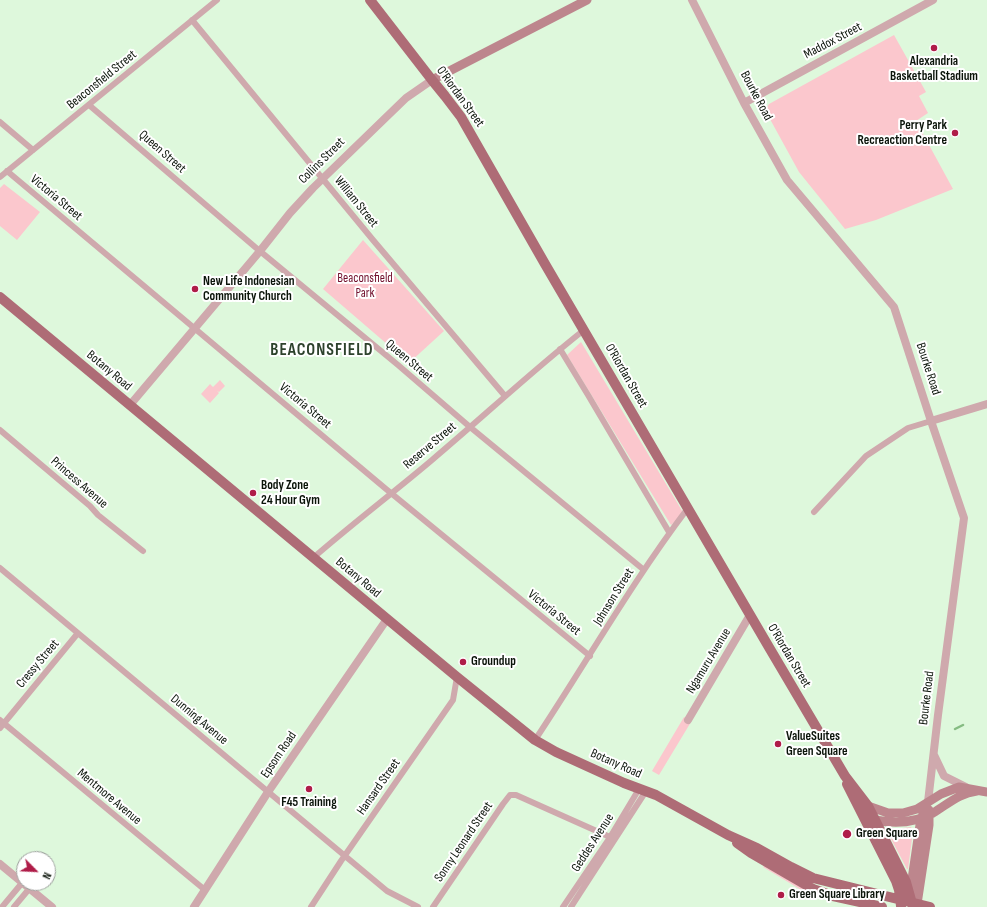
<!DOCTYPE html>
<html>
<head>
<meta charset="utf-8">
<style>
	body { margin:0 }
	#map { position:relative; width:987px; height:907px; overflow:hidden; background:#def8dc; font-family:"Sofia Sans Condensed",sans-serif }
	canvas { display:block }
	.north { position:absolute; left:16px; top:851px; width:40px; height:40px; box-sizing:border-box; background:#fff; border:1px solid #9da19d; border-radius:50%; rotate:114deg; font-size:11px; font-weight:700; line-height:16px; text-align:center; color:#0b140a }
	.north::after { content:''; display:block; margin:auto; width:14px; height:18px; background:#af1c48; clip-path:polygon(50% 0,100% 100%,50% 72%,0 100%) }
</style>
</head>
<body>
<div id="map">
<canvas width="987" height="907"></canvas>
<div class="north">N</div>
</div>
<script>
const ctx = document.querySelector('canvas').getContext('2d');
ctx.lineJoin = 'round';
function fill(path, color) { ctx.fillStyle = color; ctx.fill(path, 'evenodd'); }
function stroke(path, color, width, dash) { ctx.strokeStyle = color; ctx.lineWidth = width; ctx.lineCap = dash ? 'butt' : 'round'; ctx.setLineDash(dash || []); ctx.stroke(path); }
function drawText(font, color, halo, rows, align = 'center') {
  ctx.font = font + ' "Sofia Sans Condensed",sans-serif'; ctx.lineWidth = 4; ctx.setLineDash([]); ctx.textBaseline = 'middle'; ctx.strokeStyle = halo; ctx.fillStyle = color; for (const [text, x, y, turn = 0] of rows) {
    ctx.save(); ctx.translate(x, y); ctx.rotate((+turn || 0) * Math.PI / 180); ctx.textAlign = isNaN(turn) ? turn : align; if (halo) ctx.strokeText(text, 0, 0); ctx.fillText(text, 0, 0); ctx.restore();
  }
}
fill(new Path2D(`
	M894,35l32,57 -7,4 9,17 -12,8 37,68 -77,31 -31,9 -46,-57 -34,-62 4,-6z
	M4,184l36,28 -23,28 -17,-14v-38z
	M363,240l81,91 -35,32 -86,-74z
	M581,342l103,172 -13,11 -104,-170z
	M220,380l5,6 -6,6 -2,-1 2,2 -9,10 -9,-9 9,-10 3,3z
	M684,717l7,5 -32,53 -7,-4z
	M911,827l2,4 -5,38h-1l-17,-32 5,-8z
	M764,866l40,23 -1,2 -40,-24z`), '#fbc7cd');
stroke(new Path2D(`
	M955,729l8,-4`), '#85bc82', 2.5);
stroke(new Path2D(`
	M192,20l181,220 132,156
	M89,105l166,142 143,118 72,62 174,143
	M0,122l33,28
	M7,171l379,318 204,167
	M0,177l217,-177
	M560,349l28,46 81,137
	M0,430l90,76 8,9 45,36
	M814,512l52,-56 42,-28 23,-7
	M313,558c39,-34 80,-65 119,-98 51,-43 100,-89 152,-130
	M0,568l387,323 31,16
	M0,720l205,170
	M0,728l78,-95
	M535,740c51,-77 97,-158 153,-232
	M2,907l20,-24
	M14,907l15,-18
	M311,907l30,-46 112,-161 4,-23
	M433,907l70,-103 7,-9h6l94,42
	M563,907l46,-68 30,-50
	M571,907l75,-116`), '#cfa9ad', 6);
stroke(new Path2D(`
	M692,0l52,103 43,77 107,127 37,114 33,97 -26,197 -10,87
	M744,103l189,-103
	M130,405l130,-154 30,-38 23,-25 93,-90 26,-18
	M931,421l56,-17
	M688,720l62,-105
	M934,755l10,21 22,11
	M0,864l52,43
	M194,907l74,-115 119,-173`), '#cfa9ad', 8);
stroke(new Path2D(`
	M432,80l155,-80
	M868,806l20,7h15l14,-4 24,-15 18,-7 28,5
	M875,820c20,4 40,3 58,-7 15,-9 26,-20 44,-22
	M910,893l10,-68 3,-11
	M917,904l12,-79v-15`), '#bd868d', 9);
stroke(new Path2D(`
	M370,0l62,80 13,16 16,21 84,147 225,385 75,127 23,30 38,76 7,25
	M0,297l457,380 78,63 21,12 68,31 32,12 72,40 29,13 34,19 22,11 117,29
	M847,784l49,97 3,9 2,16
	M737,843l14,10 62,36 20,7 49,11`), '#ae6c76', 10);
for (const [x, y, r, color] of [
	[934,48,4,"#af1c48"],
	[955,133,4,"#af1c48"],
	[195,289,4,"#af1c48"],
	[253,493,4,"#af1c48"],
	[463,662,4,"#af1c48"],
	[778,744,4,"#af1c48"],
	[309,789,4,"#af1c48"],
	[847,834,5,"#af1c48"],
	[781,895,4,"#af1c48"]
]) { const dot = new Path2D(); dot.arc(x, y, r, 0, 2 * Math.PI); ctx.fillStyle = color; ctx.fill(dot); stroke(dot, '#fff', 1.5); }
drawText('13px', '#0b140a', '#fff', [
	["Maddox Street",833,41,-28],
	["Beaconsfield Street",102,80,-39],
	["Bourke Road",756,96,62],
	["O'Riordan Street",460,97,54],
	["Queen Street",162,152,41],
	["Collins Street",322,161,-45],
	["Victoria Street",56,198,40],
	["William Street",356,202,51],
	["Queen Street",409,361,40],
	["Bourke Road",928,369,72],
	["Botany Road",109,371,40],
	["O'Riordan Street",626,376,60],
	["Victoria Street",305,406,40],
	["Reserve Street",430,446,-40],
	["Princess Avenue",79,483,41],
	["Botany Road",358,578,40],
	["Johnson Street",614,597,-58],
	["Victoria Street",554,613,39],
	["O'Riordan Street",789,656,59],
	["Ngamuru Avenue",709,661,-59],
	["Cressy Street",38,664,-50],
	["Bourke Road",927,698,-83],
	["Dunning Avenue",199,720,40],
	["Epsom Road",279,755,-56],
	["Botany Road",616,764,24],
	["Hansard Street",379,787,-55],
	["Mentmore Avenue",109,797,40],
	["Sonny Leonard Street",464,842,-56],
	["Geddes Avenue",593,843,-57]
]);
drawText('bold 13px', '#0b140a', '#fff', [
	["Alexandria",934,62,"center"],
	["Basketball Stadium",934,77,"center"],
	["Perry Park",947,126,"right"],
	["Recreaction Centre",947,141,"right"],
	["New Life Indonesian",203,282],
	["Community Church",203,297],
	["Body Zone",261,486],
	["24 Hour Gym",261,501],
	["Groundup",471,662],
	["ValueSuites",786,737],
	["Green Square",786,752],
	["F45 Training",309,803,"center"],
	["Green Square",856,834],
	["Green Square Library",789,895]
], 'left');
drawText('13px', '#700e2c', '#fff', [
	["Beaconsfield",365,279],
	["Park",365,294]
]);
ctx.letterSpacing = '1px';
drawText('bold 17px', '#2d422c', '#fff', [
	["BEACONSFIELD",322,351]
]);
ctx.letterSpacing = '0px';
</script>
</body>
</html>
